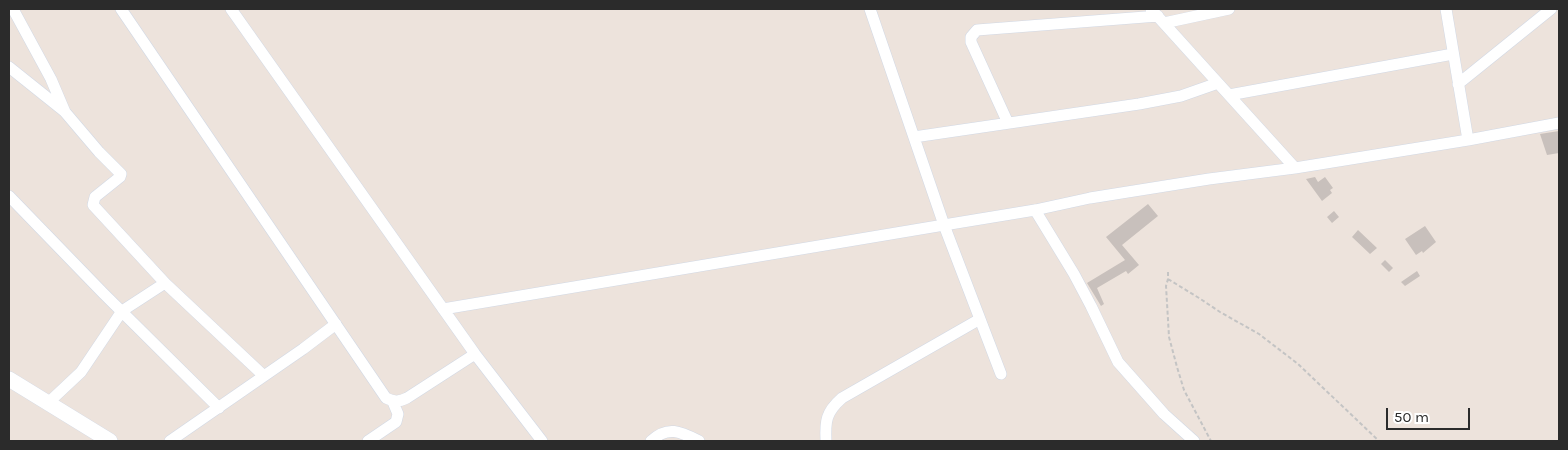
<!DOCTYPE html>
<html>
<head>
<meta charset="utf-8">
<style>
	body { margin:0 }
	#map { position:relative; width:1568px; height:450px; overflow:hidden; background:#ede3dc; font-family:Karla,sans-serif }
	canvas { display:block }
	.frame { position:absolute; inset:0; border:10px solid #2b2b2b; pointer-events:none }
	.scale { position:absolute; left:1386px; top:408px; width:84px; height:22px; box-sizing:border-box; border:2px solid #2b2b2b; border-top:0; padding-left:6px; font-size:15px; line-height:18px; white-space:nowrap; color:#2b2b2b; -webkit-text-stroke:4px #fff; paint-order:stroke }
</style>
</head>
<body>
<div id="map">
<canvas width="1568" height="450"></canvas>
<div class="frame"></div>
<div class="scale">50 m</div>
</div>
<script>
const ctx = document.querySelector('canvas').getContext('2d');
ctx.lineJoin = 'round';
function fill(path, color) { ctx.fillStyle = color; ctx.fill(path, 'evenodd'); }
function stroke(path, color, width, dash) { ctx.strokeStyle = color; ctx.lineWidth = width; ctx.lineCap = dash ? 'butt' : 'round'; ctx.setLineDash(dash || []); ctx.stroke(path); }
fill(new Path2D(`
	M1559,131v22l-12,2 -7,-21z
	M1315,177l3,5 7,-5 8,11 -3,2 2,3 -10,8 -16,-22z
	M1148,204l10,12 -36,29 17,20 -11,9 -2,-3 -29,17 7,16 -3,2 -14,-23 38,-23 -19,-23z
	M1334,211l5,6 -7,6 -5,-6z
	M1425,226l11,16 -13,11 -1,-2 -6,4 -11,-16z
	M1358,230l19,18 -7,6 -18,-17z
	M1385,260l8,8 -4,4 -8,-8z
	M1417,271l3,5 -15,10 -4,-4z`), '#c8c0bc');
const street = new Path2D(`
	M13,9l38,70 14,33 34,40 22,22 -1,3 -25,20 -2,8 72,78 99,93
	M121,9l265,389c8,4 13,4 21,0l68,-44
	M231,9l244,345 67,87
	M870,9l74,216 57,149
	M1151,9l144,159
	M1446,9l22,131
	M1164,23l65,-14
	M9,67l55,44
	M1458,84l93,-75
	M1229,95l224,-41
	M1008,123l-37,-81v-5l6,-7 181,-14
	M914,137l225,-33 42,-8 37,-13
	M9,196l94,97 116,115
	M1035,210l39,64 17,32 27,56 46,52 30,27
	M443,309l501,-84 91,-15 55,-12 119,-19 86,-11 173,-28 91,-17
	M48,403l33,-31 41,-61 43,-28
	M170,441l133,-92 33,-25
	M368,441l28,-19 2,-8 -5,-12
	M651,441c17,-16 30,-9 48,0
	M826,441c-1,-20 0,-29 16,-43l138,-79`);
const secondary = new Path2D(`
	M9,379l101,62`);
stroke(street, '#d1d8e4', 12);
stroke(secondary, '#d1d8e4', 16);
stroke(new Path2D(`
	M1168,272v7l-2,7 3,51 8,30 7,23 27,51
	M1168,279l31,19 21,14 39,22 39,30 81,77`), '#c4c4c4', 2, [4, 2.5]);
stroke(street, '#fff', 11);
stroke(secondary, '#fff', 15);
</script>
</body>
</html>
